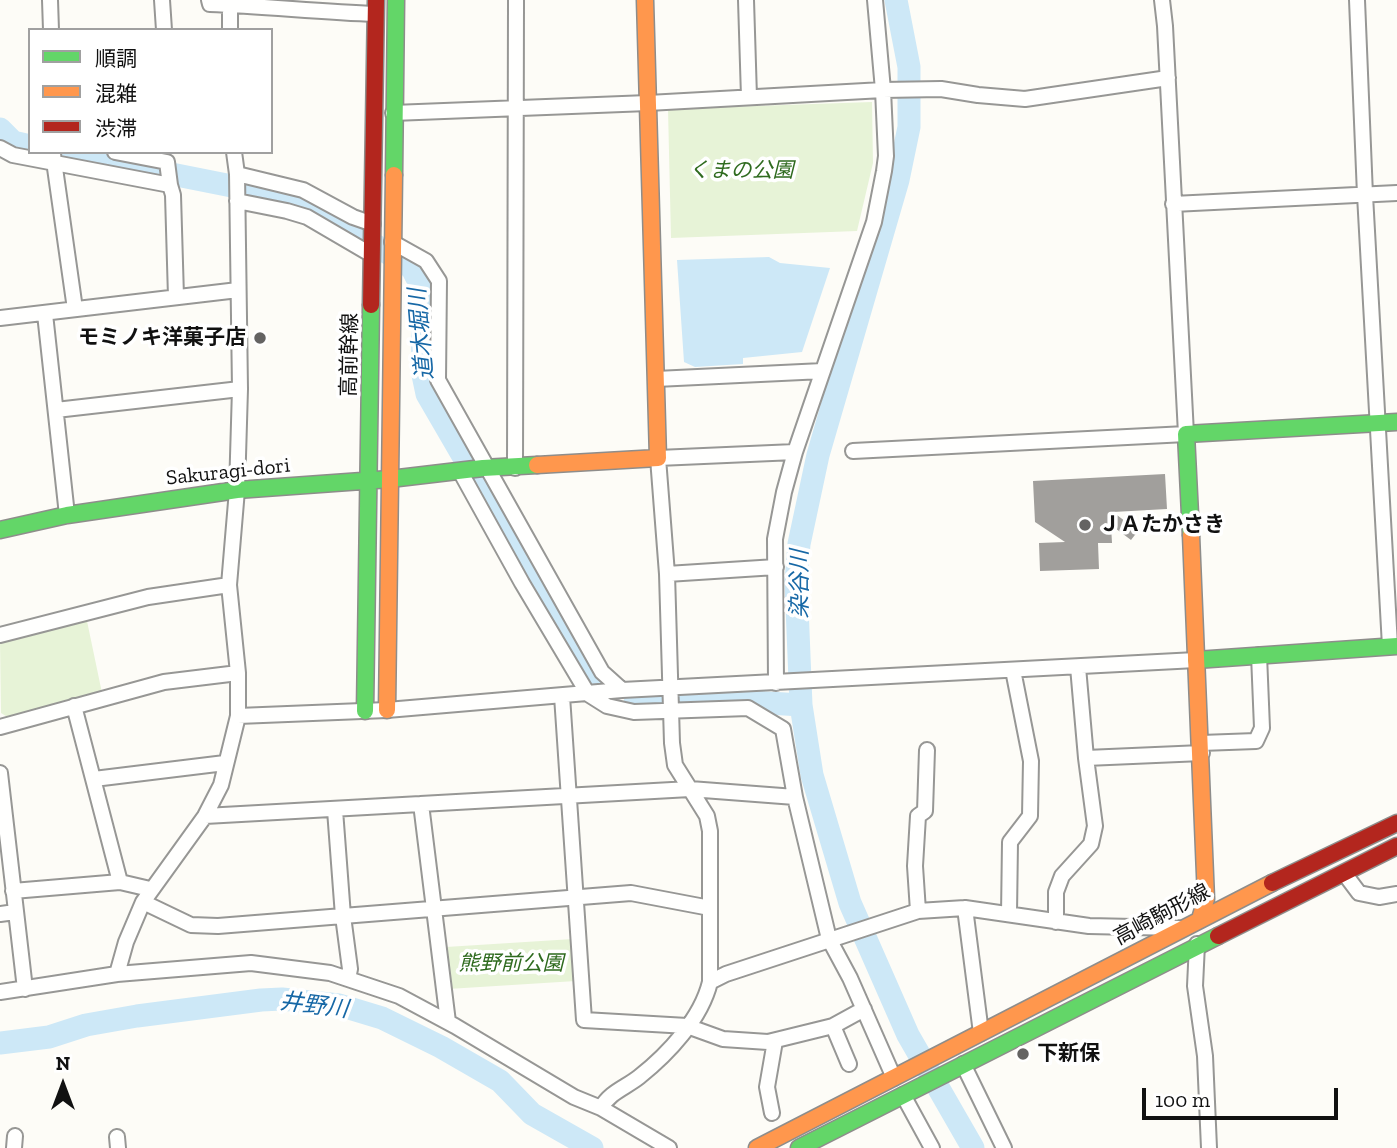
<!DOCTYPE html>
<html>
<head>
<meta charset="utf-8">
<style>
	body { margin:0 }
	#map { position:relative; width:1397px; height:1148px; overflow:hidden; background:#fdfcf7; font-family:"Zilla Slab","Noto Sans JP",serif }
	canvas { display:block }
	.legend { position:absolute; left:28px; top:28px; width:245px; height:126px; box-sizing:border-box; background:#fff; border:2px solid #a0a0a0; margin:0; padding:9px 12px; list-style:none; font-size:21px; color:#111 }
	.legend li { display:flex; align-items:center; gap:14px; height:35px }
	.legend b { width:35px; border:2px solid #a0a0a0 }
	.north { position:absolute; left:28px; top:1050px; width:70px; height:70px; -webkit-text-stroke:5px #fff; paint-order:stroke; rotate:0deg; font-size:19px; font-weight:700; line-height:28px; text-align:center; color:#111 }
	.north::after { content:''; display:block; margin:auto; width:24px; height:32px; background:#111; clip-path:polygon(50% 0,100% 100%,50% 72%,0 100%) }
	.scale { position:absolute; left:1142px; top:1088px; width:196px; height:32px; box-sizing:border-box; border:4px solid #111; border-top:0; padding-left:9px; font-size:21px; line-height:24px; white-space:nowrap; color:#111; -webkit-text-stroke:5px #fff; paint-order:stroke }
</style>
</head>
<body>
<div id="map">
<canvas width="1397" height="1148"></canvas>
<ul class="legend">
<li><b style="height:9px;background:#63d668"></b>順調</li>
<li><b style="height:9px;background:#ff974d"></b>混雑</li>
<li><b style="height:9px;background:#b3261e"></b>渋滞</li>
</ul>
<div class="north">N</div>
<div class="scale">100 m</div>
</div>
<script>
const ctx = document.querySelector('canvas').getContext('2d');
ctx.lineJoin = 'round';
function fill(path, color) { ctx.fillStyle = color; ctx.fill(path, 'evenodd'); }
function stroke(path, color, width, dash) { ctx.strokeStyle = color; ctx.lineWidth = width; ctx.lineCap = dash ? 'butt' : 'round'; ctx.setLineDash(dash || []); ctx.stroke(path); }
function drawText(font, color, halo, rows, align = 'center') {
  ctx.font = font + ' "Zilla Slab","Noto Sans JP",serif'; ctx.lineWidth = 7; ctx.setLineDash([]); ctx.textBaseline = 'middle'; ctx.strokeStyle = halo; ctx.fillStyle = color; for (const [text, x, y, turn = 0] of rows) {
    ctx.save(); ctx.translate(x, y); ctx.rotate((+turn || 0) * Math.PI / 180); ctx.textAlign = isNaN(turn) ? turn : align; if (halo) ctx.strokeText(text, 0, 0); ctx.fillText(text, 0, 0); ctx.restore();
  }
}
fill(new Path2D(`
	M872,102l1,61 -16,68 -186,7 -3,-129z
	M87,621l15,72 -93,25 -8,-5 -1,-72z
	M573,939l3,42 -128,8 -2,-42z`), '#e7f3d7');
fill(new Path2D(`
	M769,257l11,6 50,5 -28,84 -59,6v6l-48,3 -11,-5 -7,-102z`), '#cde8f7');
stroke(new Path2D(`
	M896,0l13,67v60l-11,53 -80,275 -19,89 -3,38 5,123 11,70 38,128 58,132 65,113
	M0,129l13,13 17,4
	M61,152l221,44 30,10 100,62 10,20 1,87 4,19 166,286 6,5
	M635,703l117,-1 49,3
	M0,1043l49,-6 37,-12 51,-9 124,-16 21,-1 57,6 43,13 59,29 59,34 32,33 60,34`), '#cde8f7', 23);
fill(new Path2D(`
	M1165,474l2,35 -54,3 25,19 -7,9 -20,-15 1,18h-14l1,26 -59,2 -1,-28 26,-1 -30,-20 -2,-41z`), '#a19f9c');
const street = new Path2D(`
	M50,0l1,30
	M162,0l2,30
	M209,0l1,4c55,2 110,8 166,10
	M746,0l3,97
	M1357,0l8,195 25,451
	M230,5v25
	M393,113l255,-10 235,-13 58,-1 37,6 47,4 143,-21
	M0,148l13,7 157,30 3,10 3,102
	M115,152l52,10 3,23
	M53,154l22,155
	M237,174l66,16 50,27 20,7
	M237,201l50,10 20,6 65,38
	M1173,204l224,-11
	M392,242l34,19 13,20 -1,99 164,292 20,18
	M45,314l22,201
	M0,318l238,-28
	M656,379l167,-8
	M56,410l184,-21
	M853,451l333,-17 -21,-408 -3,-26
	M515,468l1,-468
	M460,471l62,112 66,111 19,12 27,6 114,-4 35,21 12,68 34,142 21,39 44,100
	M667,574l109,-7
	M0,635l148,-38 81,-12
	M776,683l-1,-144 9,-47 11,-40 79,-230 10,-51 2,-15 -3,-66 -8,-90
	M562,696l22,324 103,6 36,13 45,3 65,-16 31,-17
	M74,706l46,176
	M238,716l149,-6 235,-20 574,-30
	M0,727l164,-45 74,-9
	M1201,743l55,-2 6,-13 -3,-73
	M1086,758l116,-5
	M0,773l25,216
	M94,779l131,-16
	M421,804l27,218
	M205,816l485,-27 105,8
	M1344,873l15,20 20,4 18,-3
	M13,891l107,-9 30,7
	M143,902l48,23 27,1 125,-10 -8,-106
	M965,908l16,125
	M918,911l-3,-45 3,-50 7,-5 2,-61
	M0,914l15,-2
	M1009,914l1,-72 20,-26 1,-55 -18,-91
	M1056,922v-30l6,-16 29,-32 4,-18 -9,-68 -8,-91
	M1197,944l-2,42 10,70 4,92
	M117,974l9,-32 17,-40 62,-86 16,-31 17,-69v-43l-9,-88 8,-95 3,-101 -3,-215 -3,-22
	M348,979l2,-10 -7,-53 288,-23 79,15
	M710,982l16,-8 192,-63 47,-3 124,18 89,2
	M0,992l117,-18 134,-11 79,10 69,23 56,30 119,71 27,11 68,40
	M833,1026l16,38
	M963,1064l41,84
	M903,1095l29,53
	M601,1108c9,-16 24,-20 38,-31 29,-23 62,-58 71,-95v-151l-3,-15 -32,-51 -3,-22 -5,-169 -9,-116 137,-6
	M772,1113l-5,-26 8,-46
	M117,1137l1,11
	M14,1148l1,-12`);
const fast = new Path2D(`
	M394,175l2,-175
	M0,530l67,-15 170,-25 153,-11 93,-11 54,-3
	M1191,535l-5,-101 211,-12
	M1196,660l201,-14
	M365,711l6,-406
	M799,1148l419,-212`);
const slow = new Path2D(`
	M537,465l121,-7 -13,-458
	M1191,535l15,364 -6,20
	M387,710l7,-535
	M757,1148l515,-265`);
const jam = new Path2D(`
	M371,305l5,-305
	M1272,883l125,-60
	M1218,936l179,-90`);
stroke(street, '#979795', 18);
stroke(fast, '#8e8d8b', 19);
stroke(slow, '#8e8d8b', 19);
stroke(jam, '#8e8d8b', 19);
stroke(street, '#fffffe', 14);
stroke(fast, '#63d668', 16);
stroke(slow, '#ff974d', 16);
stroke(jam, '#b3261e', 16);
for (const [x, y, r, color] of [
	[260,338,7,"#646362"],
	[1085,525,7,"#646362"],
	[1023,1054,7,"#646362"]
]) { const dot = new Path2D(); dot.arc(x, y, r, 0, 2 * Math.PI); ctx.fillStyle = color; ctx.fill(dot); stroke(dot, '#fff', 2.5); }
drawText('italic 21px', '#2f6b1f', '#fff', [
	["くまの公園",741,171],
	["熊野前公園",511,964]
]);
drawText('bold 21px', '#111', '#fff', [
	["モミノキ洋菓子店",246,338,"right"],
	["ＪＡたかさき",1099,525],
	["下新保",1037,1054]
], 'left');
drawText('21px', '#111', '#fff', [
	["高前幹線",350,355,-89],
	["Sakuragi-dori",228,472,-6],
	["高崎駒形線",1162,915,-28]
]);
drawText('italic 23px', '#1768a6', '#fff', [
	["道木堀川",422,334,-95],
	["染谷川",800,584,-90],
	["井野川",314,1006,7]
]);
</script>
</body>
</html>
